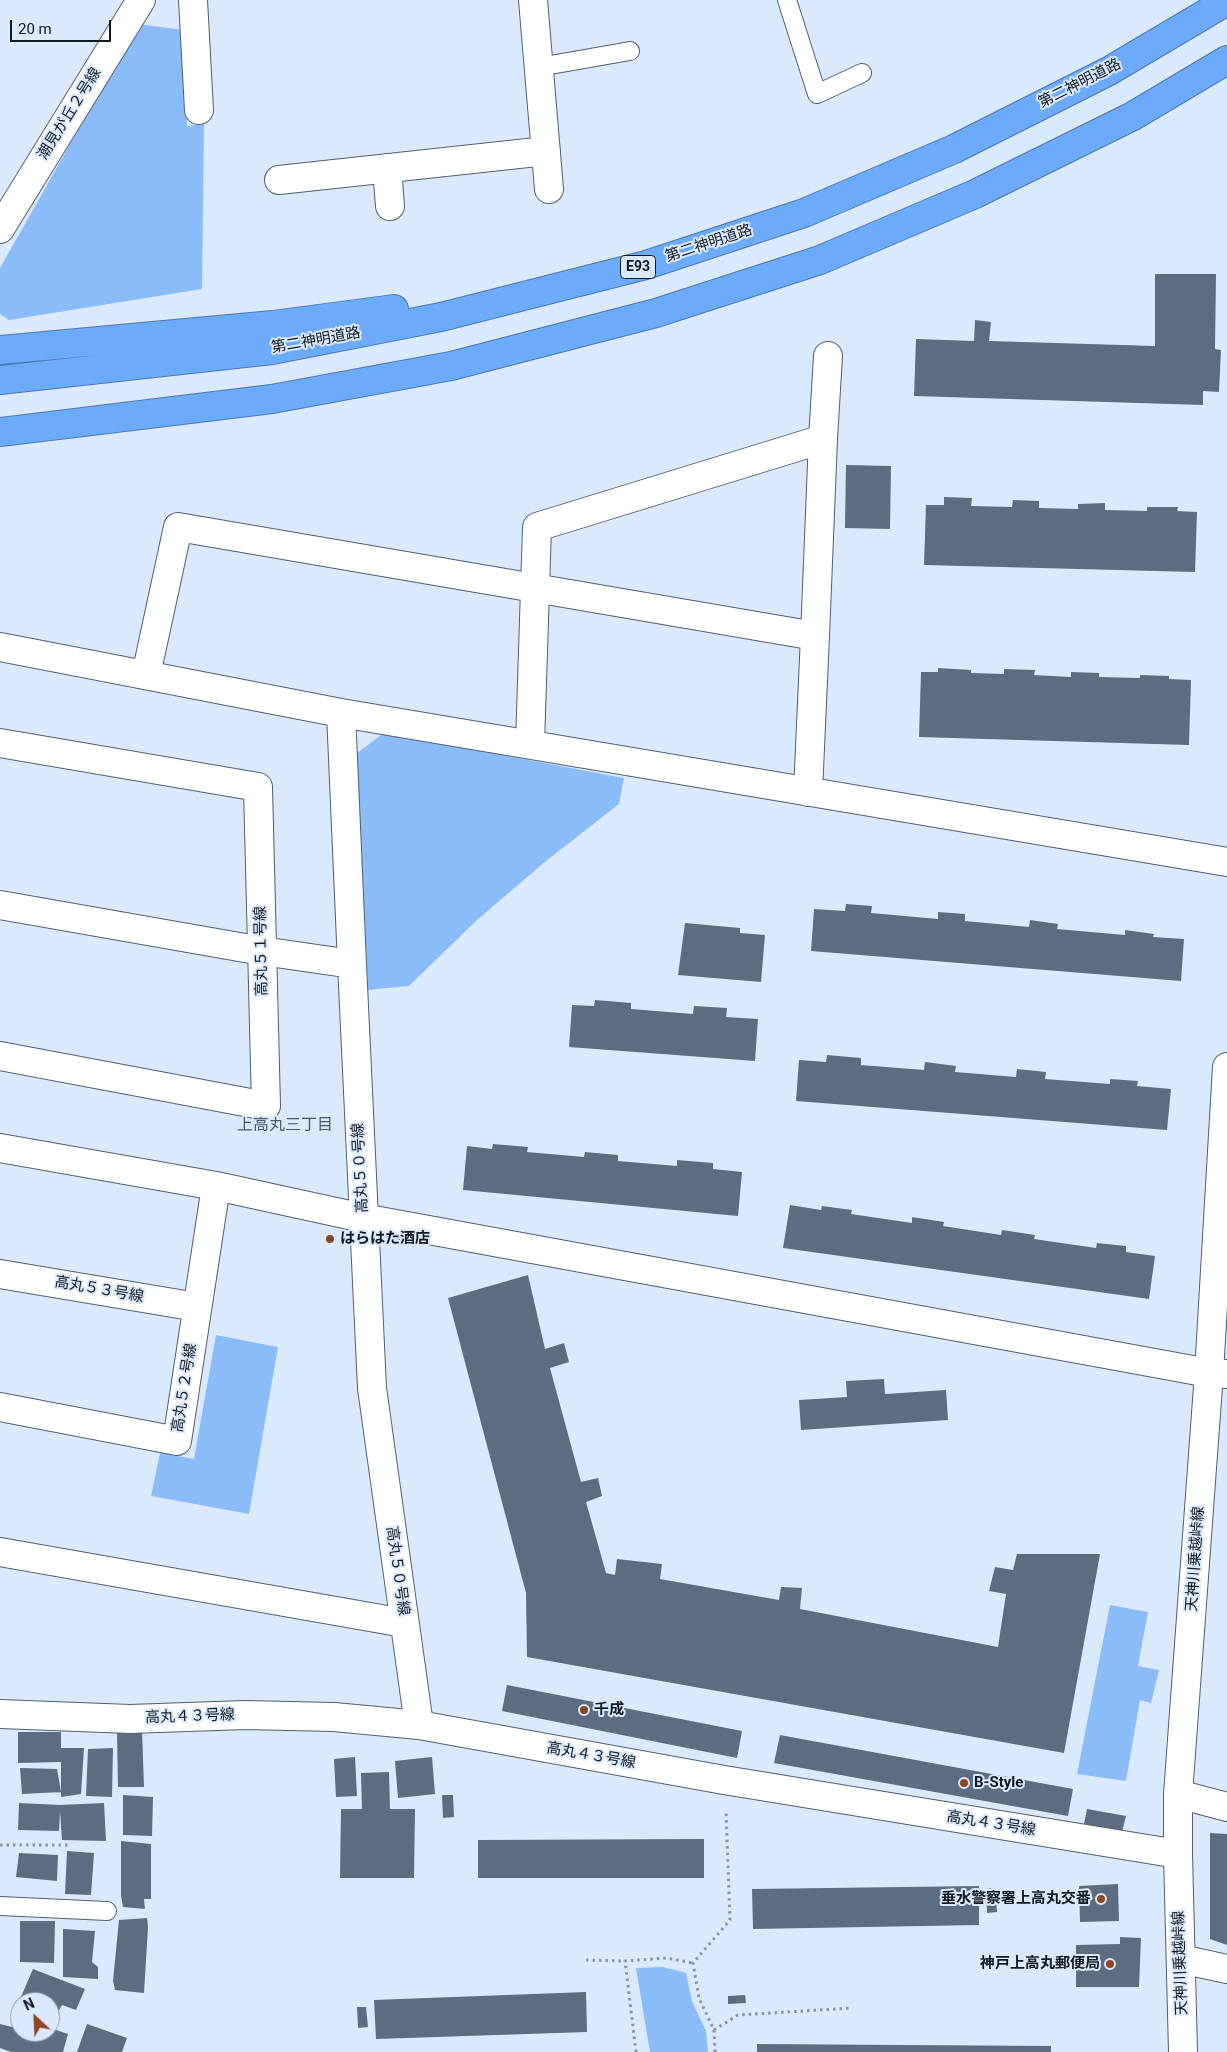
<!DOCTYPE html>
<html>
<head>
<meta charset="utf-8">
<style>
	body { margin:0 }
	#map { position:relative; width:1227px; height:2052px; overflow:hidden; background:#dae9fb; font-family:Roboto,sans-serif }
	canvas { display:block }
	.north { position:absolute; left:10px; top:1992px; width:50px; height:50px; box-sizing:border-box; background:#dae9fb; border:1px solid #8a96a4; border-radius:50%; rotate:335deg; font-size:14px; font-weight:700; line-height:20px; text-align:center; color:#131921 }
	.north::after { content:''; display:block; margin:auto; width:18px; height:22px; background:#8d4623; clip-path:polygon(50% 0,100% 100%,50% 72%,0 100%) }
	.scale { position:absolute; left:10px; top:20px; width:101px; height:22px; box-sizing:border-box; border:2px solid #131921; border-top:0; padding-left:6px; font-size:15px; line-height:18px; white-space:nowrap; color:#131921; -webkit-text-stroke:4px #dae9fb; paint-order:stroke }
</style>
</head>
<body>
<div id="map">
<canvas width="1227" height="2052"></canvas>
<div class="north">N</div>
<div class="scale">20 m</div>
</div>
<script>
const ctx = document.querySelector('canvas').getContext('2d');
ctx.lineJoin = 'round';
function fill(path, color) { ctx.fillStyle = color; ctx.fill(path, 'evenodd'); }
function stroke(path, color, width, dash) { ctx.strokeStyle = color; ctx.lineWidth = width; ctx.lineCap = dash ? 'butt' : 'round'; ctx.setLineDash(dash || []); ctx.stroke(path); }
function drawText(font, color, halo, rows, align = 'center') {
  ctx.font = font + ' Roboto,"Noto Sans JP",sans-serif'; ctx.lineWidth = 4; ctx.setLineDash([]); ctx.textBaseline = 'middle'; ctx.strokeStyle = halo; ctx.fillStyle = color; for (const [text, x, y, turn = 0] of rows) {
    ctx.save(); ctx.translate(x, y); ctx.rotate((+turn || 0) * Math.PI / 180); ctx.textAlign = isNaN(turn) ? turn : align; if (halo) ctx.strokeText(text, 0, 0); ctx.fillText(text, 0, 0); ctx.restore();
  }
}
fill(new Path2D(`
	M138,24l46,6 3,96 17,-2 -2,165 -193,31 -9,-6v-46z
	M384,733l240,45 -5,26 -73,57 -69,59 -68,66 -41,4 -11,-237z
	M216,1335l62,12 -29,167 -98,-18 9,-43 34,6z
	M1110,1605l38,7 -10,54 21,4 -8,33 -11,-3 -14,81 -49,-7z
	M663,1967l23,6 6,28 14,30 2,21h-58l-14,-84z`), '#8bbcfa');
fill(new Path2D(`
	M1155,274h61l-1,75 6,1 -2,42 -16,-1v14l-289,-9 2,-57 58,2 1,-21 16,2 -2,19 166,5z
	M846,465l45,1 -1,63 -45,-1z
	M944,497l28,1 -1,8 41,1 1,-7 26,1v7l39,1v-5l27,-1v7l42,1v-4h31l-1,4 20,1 -2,60 -271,-7 2,-60h18z
	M938,668l33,2v3l33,1v-5l31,1 -1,5 37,2v-5l28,1v4l41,1v-3l29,1v3l22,1 -2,65 -270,-8 2,-65h17z
	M846,904l26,2 -1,7 67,6v-7l27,2v7l64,6 1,-7 28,4 -1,5 68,6v-5l29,4 -1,3 31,2 -3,42 -370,-30 3,-42 31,2z
	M685,923l55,5v5l25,2 -4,47 -83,-7z
	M595,1000l36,3v6l62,5 1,-8 33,2 -1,9 32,2 -3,42 -186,-14 3,-42 22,1z
	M827,1055l34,3v7l63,5 1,-8 31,4 -1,6 61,5 1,-8 29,3 -1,7 65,5v-5l28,2 -1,5 34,3 -4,41 -371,-29 3,-41 27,2z
	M493,1144l35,3 -1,5 57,5 1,-5 33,3v6l59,5v-6l36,3v6l29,3 -4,44 -275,-26 4,-44 25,3z
	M790,1205l31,5 1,-4 30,4 -1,4 61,9v-6l32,5 -1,4 58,9 1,-5 33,5 -1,4 62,9 1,-5 29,3v6l29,4 -6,43 -366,-51z
	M528,1275l17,74 19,-6 5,19 -19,6 31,114 17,-4 4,18 -16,6 20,71 9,2 2,-16 45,5 -2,15 119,21 2,-13 21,1 -2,21 198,38 8,-53 -17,-3 6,-24 18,3 4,-16h83l-36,199 -537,-96 -1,-64 -78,-295z
	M884,1379l1,15 61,-4 2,30 -147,10 -2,-30 48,-3 -1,-16z
	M507,1685l235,46 -5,27 -235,-47z
	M142,1730l2,57h-26l-1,-55z
	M18,1732h43v16h23l-3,46 -20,3v-35l-43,1z
	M780,1735l293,54 -5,27 -294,-53z
	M113,1748l-1,49 -26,-1 2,-47z
	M355,1757l2,39 -21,1 -2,-38z
	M432,1757l3,37 -37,4 -3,-37z
	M20,1768l37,1 4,23 -39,2z
	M389,1772l1,37h25l-1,69h-74l1,-69h21l-1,-36z
	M123,1795l30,2 -1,39 -29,-1z
	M442,1795h11l1,22 -11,1z
	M19,1803l41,2 44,-2 2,38 -44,-1 -2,-29 -1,20 -41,-1z
	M1087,1809l39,7 -4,16 -38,-8z
	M1210,1833l17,1v111l-17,-6z
	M704,1839v39h-226v-38z
	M121,1841l30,3v55h-7l1,10 -22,-2 -2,-11z
	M67,1851l27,2 -3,42 -26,-1z
	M19,1853l39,2 -1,26 -41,-4z
	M1118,1884l1,37 -39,1 -1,-36z
	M979,1886v39l-226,4 -1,-40z
	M995,1888l2,24 -10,1 -1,-24z
	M147,1918l1,9 -4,66 -29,-3 -2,-9 6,-61z
	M20,1921h35l-1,42 -34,-1z
	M63,1929l32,2 -3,31 6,5v12l-35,-2z
	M1120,1937l21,1 -2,49h-63v-42l44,-1z
	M33,1969l52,20 -9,21 -14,-5 -5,9 -7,-3v-9h-22l-8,-3z
	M586,1992l1,40 -211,7 -2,-39z
	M745,1995l1,8 -18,1v-8z
	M357,2007h9l2,20 -10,1z
	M0,2024l20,5v3h30v-4l18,6 -5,18h-52l-11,-4z
	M87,2024l40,14 -5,14h-45z
	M757,2044l294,2v6h-294z`), '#5d6d81');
const service = new Path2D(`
	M787,0l30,94 45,-21
	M539,67l91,-16
	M0,1906l107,5`);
const minor = new Path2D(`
	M193,0l6,110
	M533,0l16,189
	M387,168l3,38
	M279,180l267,-29
	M0,229l141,-229
	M815,636l8,-197
	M0,647l341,66 886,149
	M146,675l32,-148 637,109 -7,156
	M341,713l11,251
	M0,743l258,44 8,319 -266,-50
	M530,744l7,-217 286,-88 5,-83
	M0,905l262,46 90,13 20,424 47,337
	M0,1148l216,38 147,32 846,155 18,1
	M0,1274l197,33
	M0,1407l177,34 39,-255
	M0,1552l404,71
	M0,1714l130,5 115,-4 89,2 85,8 305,55 454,74
	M1178,1794l49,13
	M1181,1959l46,10`);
const tertiary = new Path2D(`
	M1183,2052l-5,-198v-60l31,-421 18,-306`);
const motorway = new Path2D(`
	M0,350l273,-25 121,-16
	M0,380l272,-30 169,-33 205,-52 158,-52 150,-64 155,-78 118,-70
	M0,432l272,-33 179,-33 205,-53 164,-53 155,-66 158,-78 94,-56`);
stroke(service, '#505f73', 20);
stroke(minor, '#505f73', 30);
stroke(tertiary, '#505f73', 30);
stroke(motorway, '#4c78ae', 30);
stroke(new Path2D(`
	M0,1845h70
	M586,1960l39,1
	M714,2030l24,-15 114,-7
	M636,2052l-11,-91 41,-3 27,5
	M715,2052l-1,-22 -15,-32 -6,-35 37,-43 -4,-109`), '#8a95a3', 3, [2.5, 4]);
stroke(service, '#fff', 18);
stroke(minor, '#fff', 28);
stroke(tertiary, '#fff', 28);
stroke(motorway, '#6babfa', 28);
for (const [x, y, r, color] of [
	[330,1239,5,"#8d4623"],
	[584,1710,5,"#8d4623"],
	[964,1783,5,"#8d4623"],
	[1101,1899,5,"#8d4623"],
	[1110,1964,5,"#8d4623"]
]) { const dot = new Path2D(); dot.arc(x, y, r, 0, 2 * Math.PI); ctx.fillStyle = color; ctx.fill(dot); stroke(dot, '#dae9fb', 2); }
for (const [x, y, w] of [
	[638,267,35]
]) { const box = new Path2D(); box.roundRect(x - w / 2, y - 11.5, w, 23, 4); ctx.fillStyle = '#dae9fb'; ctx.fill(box); stroke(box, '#131921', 1); }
drawText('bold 14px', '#131921', null, [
	["E93",638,267]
]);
drawText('15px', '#131921', '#dae9fb', [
	["第二神明道路",1080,84,-27],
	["潮見が丘２号線",70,114,-58],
	["第二神明道路",709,244,-18],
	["第二神明道路",316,341,-10],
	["高丸５１号線",262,951,-91],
	["高丸５０号線",361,1168,-93],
	["高丸５３号線",99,1290,10],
	["高丸５２号線",185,1388,-81],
	["天神川乗越峠線",1196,1559,-86],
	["高丸５０号線",397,1571,82],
	["高丸４３号線",190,1717,-2],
	["高丸４３号線",591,1756,10],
	["高丸４３号線",991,1824,9],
	["天神川乗越峠線",1181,1963,-92]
]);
drawText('bold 15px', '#131921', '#dae9fb', [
	["はらはた酒店",340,1239],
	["千成",594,1710],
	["B-Style",974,1783],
	["垂水警察署上高丸交番",1091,1899,"right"],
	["神戸上高丸郵便局",1100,1964,"right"]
], 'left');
drawText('16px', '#49586b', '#dae9fb', [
	["上高丸三丁目",285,1126]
]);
</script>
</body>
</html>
